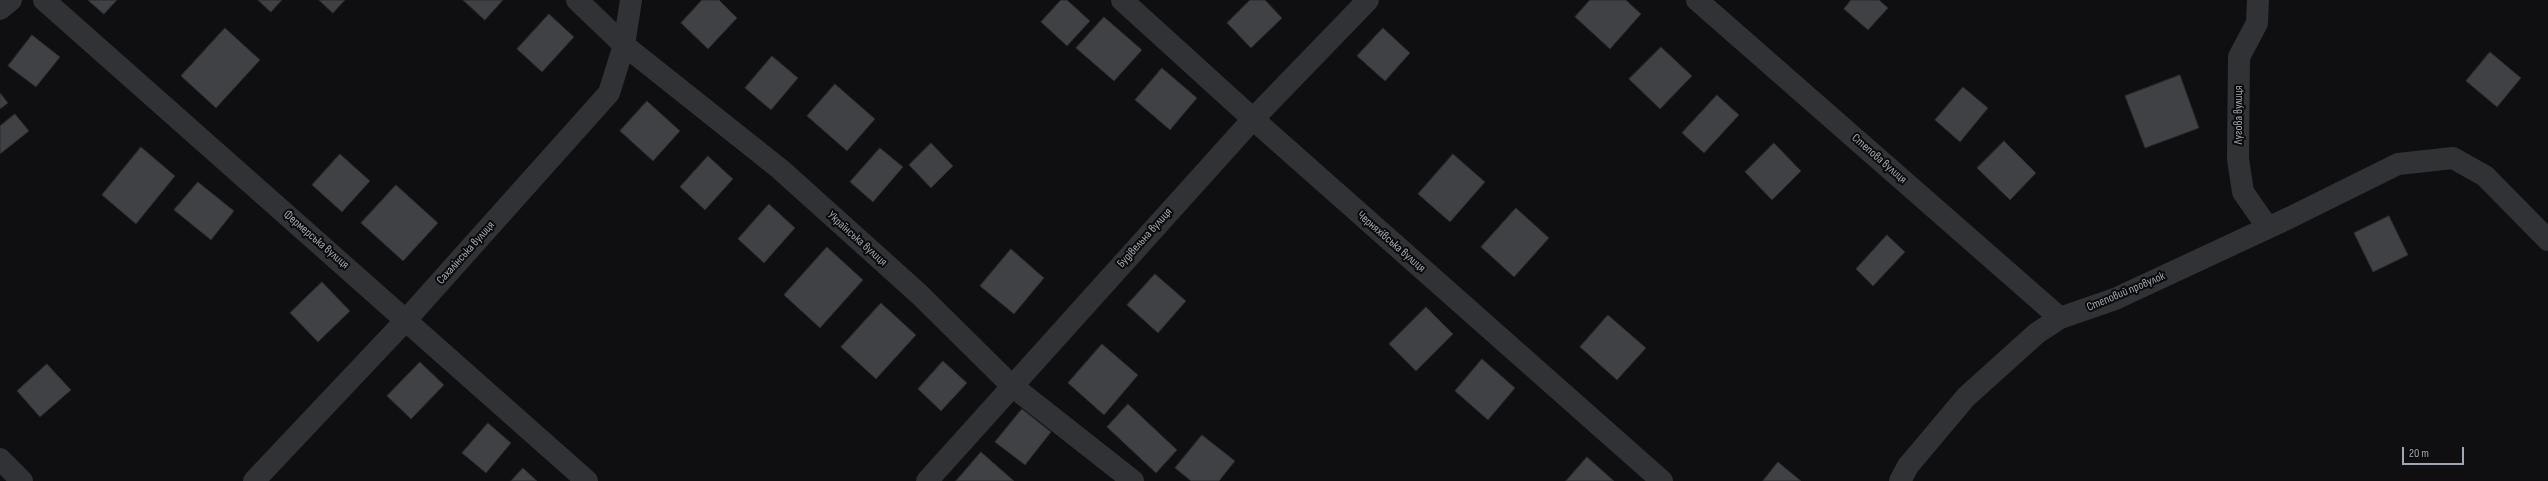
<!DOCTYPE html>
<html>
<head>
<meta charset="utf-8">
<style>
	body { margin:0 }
	#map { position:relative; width:2548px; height:481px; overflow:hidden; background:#0f0f11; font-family:"Sofia Sans Condensed",sans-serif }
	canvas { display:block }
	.scale { position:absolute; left:2402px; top:447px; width:62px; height:18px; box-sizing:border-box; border:2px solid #a1a7b1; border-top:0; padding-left:5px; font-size:12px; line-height:14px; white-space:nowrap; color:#a1a7b1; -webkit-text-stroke:3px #0a0a0b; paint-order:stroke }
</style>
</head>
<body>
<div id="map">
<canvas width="2548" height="481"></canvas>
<div class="scale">20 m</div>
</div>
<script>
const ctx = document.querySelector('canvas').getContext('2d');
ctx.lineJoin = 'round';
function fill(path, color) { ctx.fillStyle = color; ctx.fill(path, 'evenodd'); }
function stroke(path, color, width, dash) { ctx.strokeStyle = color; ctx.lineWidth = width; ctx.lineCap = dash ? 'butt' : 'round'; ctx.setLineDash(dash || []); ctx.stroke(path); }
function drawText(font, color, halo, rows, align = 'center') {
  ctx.font = font + ' "Sofia Sans Condensed",sans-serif'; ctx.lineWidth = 4; ctx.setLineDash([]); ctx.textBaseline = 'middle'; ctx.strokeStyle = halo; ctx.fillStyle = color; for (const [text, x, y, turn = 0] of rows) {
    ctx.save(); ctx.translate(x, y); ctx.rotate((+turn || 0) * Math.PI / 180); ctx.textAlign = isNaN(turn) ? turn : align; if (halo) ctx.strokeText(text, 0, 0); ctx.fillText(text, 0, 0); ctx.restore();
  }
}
const building = new Path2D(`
	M88,0h29l-13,14z
	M258,0h24l-11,12z
	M319,0h26l-12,13z
	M463,0h40l-18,20z
	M702,0h17l18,18 -29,31 -27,-26z
	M1061,0h6l23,21 -23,25 -26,-24z
	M1250,0h15l17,18 -31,30 -24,-25z
	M1590,0h36l15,14 -31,35 -35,-32z
	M1851,0h28l9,8 -20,22 -24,-21z
	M549,14l25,23 -32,35 -25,-23z
	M1104,17l38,33 -28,31 -38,-33z
	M225,28l35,32 -44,48 -35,-32z
	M1383,28l27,25 -25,28 -28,-25z
	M32,35l28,22 -24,30 -28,-21z
	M1661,47l31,29 -32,33 -31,-30z
	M2490,52l31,26 -24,29 -31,-26z
	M772,56l26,22 -27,32 -26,-22z
	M1162,68l35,30 -27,32 -35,-30z
	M2180,75l19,53 -54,20 -20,-52z
	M835,84l40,35 -28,32 -40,-35z
	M1963,87l25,21 -28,34 -25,-22z
	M0,93l8,10 -8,6z
	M1717,95l22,20 -35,38 -22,-20z
	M647,101l33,30 -27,30 -33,-30z
	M15,114l14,17 -29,23v-28z
	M2004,141l32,32 -26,27 -33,-32z
	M931,143l22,23 -22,22 -22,-23z
	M1774,143l27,28 -29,29 -27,-28z
	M141,147l34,29 -39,48 -34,-29z
	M880,148l23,19 -30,35 -23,-20z
	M340,154l30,27 -28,31 -30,-27z
	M1453,154l32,28 -35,40 -32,-28z
	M708,156l25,23 -28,31 -25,-23z
	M198,182l36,29 -23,29 -37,-30z
	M396,185l42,38 -35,38 -42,-38z
	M769,204l26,24 -31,35 -26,-24z
	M1516,208l33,30 -35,39 -33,-30z
	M2389,216l19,39 -35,17 -19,-39z
	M1887,235l18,17 -32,34 -17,-17z
	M827,247l36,33 -43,48 -36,-33z
	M1011,249l33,29 -30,36 -34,-28z
	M1155,274l31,27 -28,32 -31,-28z
	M322,282l28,29 -32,31 -28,-29z
	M881,303l35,32 -40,44 -35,-32z
	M1426,307l27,27 -37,37 -27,-27z
	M1608,315l38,33 -29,32 -37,-33z
	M1102,344l36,31 -34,40 -36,-32z
	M1482,359l33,29 -27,32 -33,-29z
	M943,361l24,22 -26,28 -23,-22z
	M420,362l24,23 -33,34 -24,-23z
	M47,364l24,26 -31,27 -23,-26z
	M1128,404l49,46 -21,23 -49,-46z
	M1022,409l29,23 -26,33 -30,-23z
	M488,423l23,20 -25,30 -24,-20z
	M1202,435l33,26 -16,20h-28l-16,-13z
	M981,452l33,29h-58z
	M1587,457l27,24h-48z
	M1778,462l23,19h-38z
	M523,468l14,13h-26z`);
fill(building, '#404145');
stroke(building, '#292a2c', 1);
stroke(new Path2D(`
	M44,0l543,481
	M577,0l47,45 156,124 139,125 92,91 122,96
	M1122,0l131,119 409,362
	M1697,0l363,318
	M2258,0l-1,23 -18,34 -1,102 5,33 25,36
	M0,9l11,-9
	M0,459l22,22
	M254,481l152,-161 203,-227 15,-48 7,-45
	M927,481l326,-362 115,-119
	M1900,481l8,-15 58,-69 71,-64 23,-15 55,-19 174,-81 109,-54 55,-6 32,18 63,64`), '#313235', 22);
drawText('12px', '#a1a7b1', '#0a0a0b', [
	["Лугова вулиця",2239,115,-90],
	["Степова вулиця",1879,159,41],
	["Будівельна вулиця",1145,238,-48],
	["Українська вулиця",857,239,42],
	["Фермерська вулиця",316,240,41],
	["Черняхівська вулиця",1391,242,41],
	["Сахалінська вулиця",466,253,-48],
	["Степовий провулок",2126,292,-23]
]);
</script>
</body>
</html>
